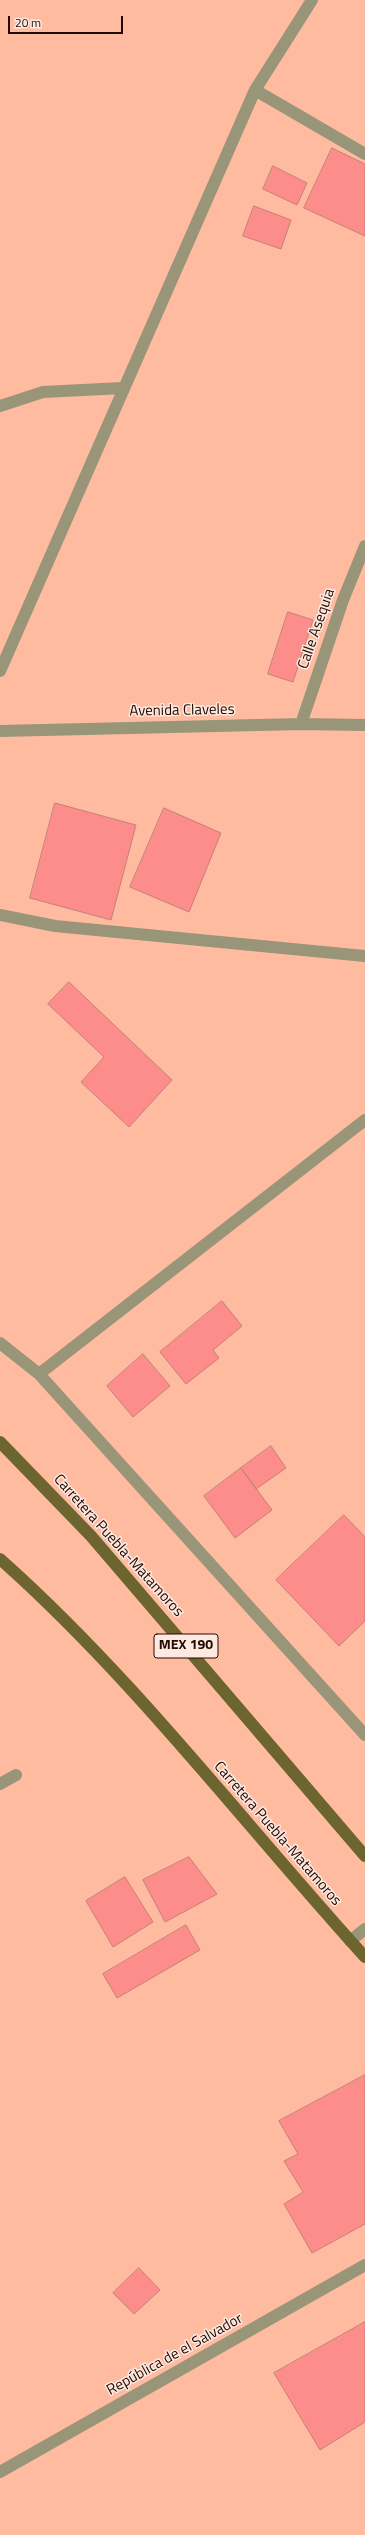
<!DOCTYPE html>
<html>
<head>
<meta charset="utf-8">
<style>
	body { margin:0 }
	#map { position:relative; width:365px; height:2535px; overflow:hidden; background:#ffbba0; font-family:"Titillium Web",sans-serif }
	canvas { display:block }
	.scale { position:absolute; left:8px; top:16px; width:115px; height:18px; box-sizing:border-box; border:2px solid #220b03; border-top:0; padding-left:5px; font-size:12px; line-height:14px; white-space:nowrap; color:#220b03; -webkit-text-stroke:3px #fee9e0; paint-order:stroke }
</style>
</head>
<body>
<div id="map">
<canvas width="365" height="2535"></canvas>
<div class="scale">20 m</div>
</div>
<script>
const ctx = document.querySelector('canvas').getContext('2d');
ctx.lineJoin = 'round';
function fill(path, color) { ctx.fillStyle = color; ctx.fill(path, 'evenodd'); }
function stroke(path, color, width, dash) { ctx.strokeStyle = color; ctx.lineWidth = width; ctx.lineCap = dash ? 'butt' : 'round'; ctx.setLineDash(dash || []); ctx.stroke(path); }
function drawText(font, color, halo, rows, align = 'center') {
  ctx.font = font + ' "Titillium Web",sans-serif'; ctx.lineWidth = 3; ctx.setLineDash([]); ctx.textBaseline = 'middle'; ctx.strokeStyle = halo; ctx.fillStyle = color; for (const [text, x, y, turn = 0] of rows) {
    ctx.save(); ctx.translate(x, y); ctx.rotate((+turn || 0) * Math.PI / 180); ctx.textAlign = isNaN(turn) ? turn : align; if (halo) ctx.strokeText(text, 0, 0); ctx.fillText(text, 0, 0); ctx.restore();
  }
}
const building = new Path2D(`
	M332,148l33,16v72l-61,-28z
	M273,166l34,17 -10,22 -34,-16z
	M254,206l37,14 -10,29 -38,-13z
	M288,612l25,8 -20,62 -25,-8z
	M55,803l81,22 -25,95 -81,-22z
	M164,808l57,25 -32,79 -59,-25z
	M69,982l103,98 -43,47 -48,-45 23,-25 -56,-53z
	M222,1301l20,25 -29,24 6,8 -33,26 -26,-32z
	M143,1354l27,32 -37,31 -26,-31z
	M271,1446l15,22 -30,21 -15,-21z
	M241,1468l31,42 -37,28 -31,-42z
	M344,1515l21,22v84l-26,25 -63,-66z
	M189,1857l28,37 -52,28 -22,-42z
	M125,1877l28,45 -40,25 -27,-46z
	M186,1925l14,25 -83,48 -14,-24z
	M365,2075v149l-53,29 -28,-49 19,-12 -19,-31 14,-7 -19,-33z
	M139,2268l21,22 -26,24 -21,-21z
	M365,2322v100l-45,28 -46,-77z`);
fill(building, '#fc8d8a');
stroke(building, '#c47f7c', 1);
stroke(new Path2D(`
	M0,406l43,-14 80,-4`), '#989579', 12);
stroke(new Path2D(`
	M255,90l110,64
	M0,671l255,-581 57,-90
	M301,724l42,-124 22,-54
	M0,731l301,-7 64,1
	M0,915l55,11 310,30
	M0,1343l39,31 326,361
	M39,1374l326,-254
	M0,1784l16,-9
	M350,1941l15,-12
	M0,2472l365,-207`), '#989579', 12);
stroke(new Path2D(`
	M0,1442l91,94 274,320
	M0,1559c134,119 245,266 365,398`), '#6c6530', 12);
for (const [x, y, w] of [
	[186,1646,64]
]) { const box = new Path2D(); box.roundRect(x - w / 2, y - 12, w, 24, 3); ctx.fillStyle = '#fee9e0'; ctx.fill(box); stroke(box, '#220b03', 1); }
drawText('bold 14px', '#220b03', null, [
	["MEX 190",186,1646]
]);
drawText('15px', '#220b03', '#fee9e0', [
	["Calle Asequia",317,629,-71],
	["Avenida Claveles",182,711,-1],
	["Carretera Puebla-Matamoros",118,1546,48],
	["Carretera Puebla-Matamoros",277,1834,49],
	["República de el Salvador",175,2355,-29]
]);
</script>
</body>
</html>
